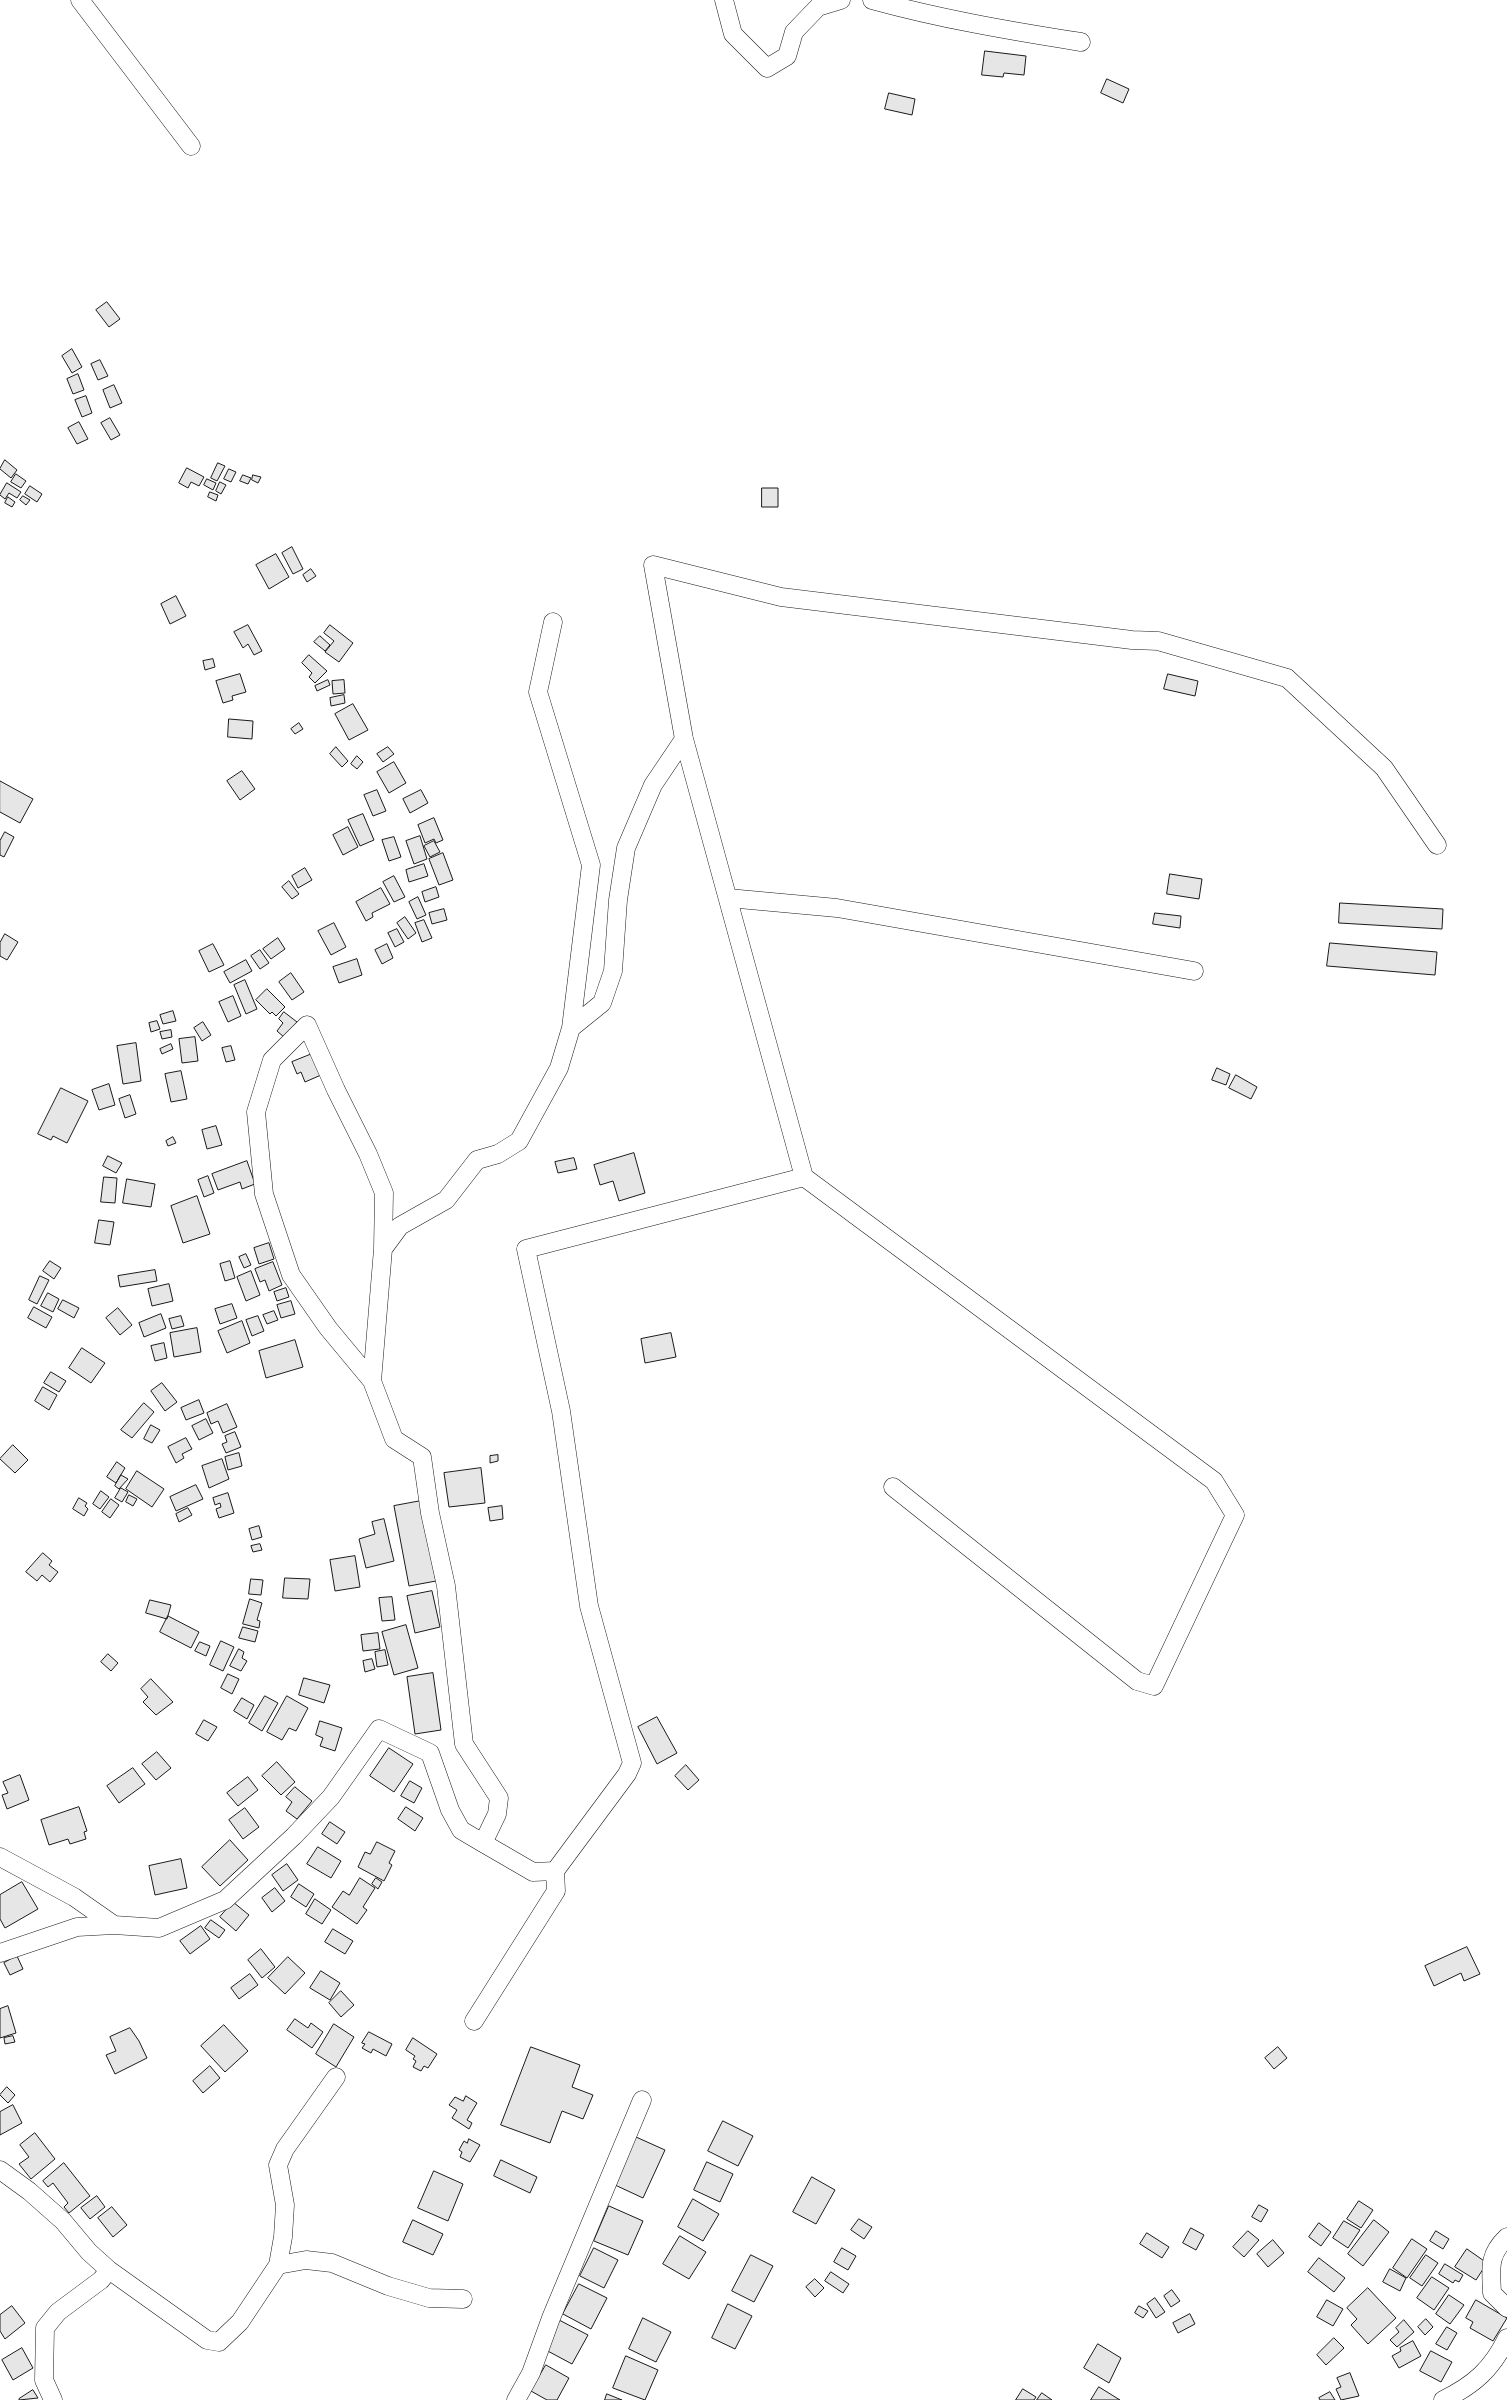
<!DOCTYPE html>
<html>
<head>
<meta charset="utf-8">
<style>
	body { margin:0 }
	canvas { display:block; background:#fff }
</style>
</head>
<body>
<canvas width="1507" height="2400"></canvas>
<script>
const ctx = document.querySelector('canvas').getContext('2d');
ctx.lineJoin = 'round';
function fill(path, color) { ctx.fillStyle = color; ctx.fill(path, 'evenodd'); }
function stroke(path, color, width, dash) { ctx.strokeStyle = color; ctx.lineWidth = width; ctx.lineCap = dash ? 'butt' : 'round'; ctx.setLineDash(dash || []); ctx.stroke(path); }
const building = new Path2D(`
	M985,51l41,5 -2,19 -20,-2 -1,4 -21,-2z
	M1107,79l22,10 -6,14 -22,-10z
	M889,93l26,6 -3,16 -27,-6z
	M107,302l13,17 -11,8 -13,-17z
	M72,349l10,18 -10,6 -10,-17z
	M100,360l8,16 -10,4 -7,-16z
	M78,374l6,16 -11,4 -6,-15z
	M114,385l8,18 -12,5 -7,-18z
	M86,396l6,17 -10,4 -7,-17z
	M110,418l10,17 -9,5 -10,-17z
	M79,422l9,17 -11,5 -9,-16z
	M5,460l12,10 -6,8 -11,-9z
	M218,463l7,3 -8,15 -6,-3z
	M187,468l17,9 -5,9 -8,-4 -3,6 -9,-5z
	M229,469l7,3 -5,10 -7,-3z
	M16,474l10,7 -5,7 -10,-6z
	M243,475l8,3 -3,6 -8,-3z
	M253,475l8,2 -3,6 -6,-3z
	M207,479l9,4 -3,7 -9,-5z
	M220,482l6,3 -5,9 -5,-3z
	M7,483l14,9 -4,6 -8,-5 -4,6 -5,-4z
	M30,486l12,8 -5,8 -12,-8z
	M762,488h16v19h-16z
	M210,492l8,3 -2,6 -8,-4z
	M23,496l7,4 -4,5 -6,-5z
	M8,497l7,5 -3,5 -7,-4z
	M292,547l11,22 -10,5 -11,-21z
	M276,554l13,23 -20,12 -13,-24z
	M311,569l5,7 -9,6 -4,-7z
	M176,596l10,20 -16,8 -9,-20z
	M248,625l14,26 -8,4 -6,-11 -5,4 -9,-16z
	M330,625l23,18 -14,19 -14,-10 9,-11 -10,-8z
	M320,636l10,9 -5,6 -11,-9z
	M309,655l18,16 -12,12 -6,-6 3,-4 -10,-10z
	M213,659l2,8 -10,3 -2,-9z
	M240,674l6,18 -14,4 1,4 -10,3 -7,-22z
	M1168,674l30,7 -3,15 -31,-7z
	M328,680l2,5 -13,6 -2,-5z
	M344,680l1,13 -12,1 -1,-13z
	M344,695l1,8 -14,3 -1,-8z
	M353,704l15,26 -19,10 -14,-26z
	M229,719l24,2 -1,18 -24,-2z
	M299,723l4,6 -8,5 -4,-5z
	M336,747l12,14 -6,6 -12,-13z
	M388,747l6,7 -11,8 -6,-8z
	M357,756l6,6 -6,7 -6,-5z
	M394,762l12,21 -17,10 -12,-21z
	M242,771l13,18 -15,11 -13,-19z
	M0,781l33,18 -13,24 -20,-11z
	M377,790l9,21 -13,5 -9,-21z
	M421,790l7,13 -18,10 -7,-14z
	M363,814l11,26 -14,6 -12,-26z
	M434,818l9,22 -7,3 -2,-4 -9,4 -7,-18z
	M348,827l10,20 -15,8 -10,-20z
	M5,832l9,5 -10,20 -4,-2v-14z
	M420,836l7,23 -13,5 -8,-23z
	M394,837l7,20 -12,4 -7,-21z
	M434,841l6,11 -10,5 -6,-11z
	M443,853l10,27 -14,5 -10,-26z
	M424,864l4,12 -19,6 -3,-12z
	M305,868l7,12 -14,8 -6,-12z
	M1170,874l32,5 -3,20 -32,-5z
	M394,876l11,21 -11,5 -11,-20z
	M289,881l10,13 -7,5 -10,-12z
	M436,887l3,10 -14,5 -3,-10z
	M381,888l9,16 -18,9 1,4 -7,4 -10,-19z
	M418,897l8,18 -9,4 -8,-17z
	M1340,903l103,6 -1,20 -103,-6z
	M444,909l3,11 -15,4 -3,-11z
	M1155,913l26,3 -1,12 -27,-4z
	M405,917l11,16 -8,6 -11,-16z
	M424,920l8,18 -10,4 -7,-19z
	M334,923l12,24 -15,8 -13,-24z
	M397,929l7,13 -9,5 -7,-14z
	M5,934l13,8 -11,18 -7,-4v-13z
	M278,938l7,11 -14,10 -8,-10z
	M1330,943l107,9 -2,23 -108,-9z
	M213,944l11,21 -15,7 -10,-21z
	M387,944l6,14 -11,6 -7,-14z
	M260,950l9,13 -9,6 -9,-13z
	M357,959l5,16 -23,8 -6,-16z
	M246,960l6,11 -22,12 -6,-11z
	M291,973l13,19 -12,8 -13,-18z
	M245,980l12,29 -11,5 -12,-29z
	M267,989l18,18 -9,9 -4,-4 -2,2 -14,-14z
	M233,996l8,20 -13,6 -9,-20z
	M173,1011l3,10 -13,3 -3,-9z
	M284,1012l13,10 -12,16 -8,-7 6,-8 -4,-4z
	M157,1021l3,8 -9,3 -2,-9z
	M203,1022l8,13 -9,6 -8,-13z
	M171,1030l1,7 -10,2 -2,-7z
	M195,1037l3,24 -16,2 -3,-24z
	M136,1043l5,38 -18,3 -6,-38z
	M171,1044l2,5 -11,5 -2,-5z
	M231,1046l4,14 -9,2 -4,-14z
	M312,1054l9,21 -16,7 -4,-10 -4,2 -5,-12z
	M1217,1068l13,6 -4,11 -14,-5z
	M181,1071l6,28 -16,3 -6,-28z
	M1236,1075l21,12 -6,12 -22,-11z
	M109,1084l6,21 -16,5 -7,-20z
	M61,1088l27,13 -21,42 -14,-7 -2,4 -13,-6z
	M130,1095l6,19 -11,4 -6,-19z
	M216,1126l6,19 -15,4 -5,-19z
	M173,1137l3,6 -8,3 -2,-5z
	M634,1153l11,40 -26,8 -6,-20 -13,4 -6,-20z
	M108,1156l14,7 -6,10 -13,-7z
	M574,1158l3,11 -19,4 -3,-11z
	M247,1161l8,23 -13,5 -2,-7 -22,8 -6,-16z
	M208,1176l6,17 -10,4 -6,-17z
	M104,1177l13,1 -2,25 -14,-1z
	M127,1179l28,5 -4,23 -28,-4z
	M197,1196l13,38 -27,9 -12,-37z
	M99,1220l15,2 -4,23 -15,-2z
	M269,1243l5,16 -15,5 -5,-16z
	M246,1254l5,11 -7,3 -5,-11z
	M50,1261l11,7 -7,11 -11,-8z
	M230,1261l5,17 -10,3 -5,-17z
	M273,1262l9,23 -13,6 -4,-11 -5,2 -5,-13z
	M155,1270l2,11 -37,6 -2,-11z
	M251,1271l9,24 -14,6 -9,-24z
	M40,1276l9,4 -12,24 -8,-4z
	M169,1284l4,17 -21,5 -4,-17z
	M286,1288l3,9 -12,4 -3,-9z
	M48,1293l11,6 -6,13 -12,-6z
	M63,1300l16,8 -5,10 -16,-9z
	M291,1301l4,13 -14,4 -4,-13z
	M232,1304l5,14 -17,6 -5,-15z
	M34,1307l18,10 -6,11 -18,-10z
	M118,1308l14,17 -12,10 -14,-17z
	M274,1311l4,9 -11,4 -4,-9z
	M161,1314l5,14 -22,9 -5,-14z
	M181,1316l3,10 -12,3 -3,-10z
	M258,1316l6,15 -12,5 -6,-16z
	M242,1321l8,22 -23,10 -9,-22z
	M197,1328l4,24 -27,5 -4,-24z
	M671,1333l5,24 -31,6 -4,-24z
	M295,1340l8,27 -37,11 -7,-27z
	M164,1343l3,15 -12,3 -4,-15z
	M82,1348l23,15 -14,20 -22,-15z
	M51,1372l15,9 -7,11 -15,-9z
	M162,1383l15,19 -12,9 -14,-20z
	M43,1387l14,8 -8,15 -14,-9z
	M199,1400l5,13 -18,7 -5,-12z
	M144,1403l10,9 -22,26 -11,-8z
	M227,1404l10,23 -14,6 -5,-12 -7,3 -4,-11z
	M206,1419l7,14 -14,7 -7,-14z
	M151,1425l9,5 -8,13 -8,-4z
	M235,1432l6,15 -15,6 -4,-9 5,-2 -2,-6z
	M186,1438l6,11 -10,5 2,4 -8,5 -8,-16z
	M13,1445l15,15 -13,13 -15,-14z
	M239,1453l3,13 -14,4 -3,-13z
	M498,1455v6l-8,2v-7z
	M222,1459l7,20 -20,9 -7,-22z
	M117,1462l8,6 -9,15 -9,-6z
	M481,1468l4,35 -36,4 -5,-34z
	M137,1471l27,18 -12,18 -26,-18z
	M121,1475l7,4 -9,10 -4,-3z
	M196,1485l7,14 -27,12 -6,-14z
	M121,1488l7,4 -6,10 -7,-4z
	M101,1491l8,6 -9,12 -7,-5z
	M228,1493l6,20 -15,5 -3,-9 5,-2 -1,-4 -5,2 -2,-7z
	M129,1495l8,4 -4,7 -7,-4z
	M79,1498l8,5 -2,3 3,3 -4,7 -11,-7z
	M111,1499l8,6 -9,13 -8,-6z
	M421,1501l15,80 -27,5 -15,-80z
	M502,1506l1,13 -13,2 -2,-13z
	M188,1508l4,7 -13,7 -3,-8z
	M384,1519l10,42 -28,7 -7,-29 16,-5 -3,-12z
	M259,1526l3,11 -10,3 -3,-11z
	M260,1544l2,6 -9,2 -2,-6z
	M43,1553l9,8 -3,4 9,7 -8,10 -8,-7 -5,6 -11,-9z
	M355,1556l5,31 -25,4 -5,-31z
	M285,1578l25,1 -2,20 -25,-1z
	M251,1579l12,1 -2,15 -12,-1z
	M432,1591l8,36 -25,6 -8,-37z
	M392,1597l3,23 -13,1 -3,-23z
	M250,1599l12,4 -5,17 3,1 -1,7 -16,-4z
	M150,1600l21,5 -4,14 -21,-6z
	M168,1616l31,16 -8,16 -31,-16z
	M406,1625l12,43 -24,7 -12,-43z
	M243,1627l15,4 -3,11 -16,-4z
	M378,1633l2,16 -17,2 -2,-16z
	M221,1641l13,6 -11,24 -13,-6z
	M200,1642l10,4 -4,10 -11,-5z
	M239,1649l5,3 -2,6 5,3 -6,10 -11,-5z
	M385,1650l3,15 -11,2 -2,-15z
	M108,1654l10,9 -7,8 -10,-9z
	M372,1659l3,10 -10,3 -2,-11z
	M433,1673l8,57 -26,4 -8,-57z
	M228,1674l11,5 -7,15 -11,-6z
	M304,1678l26,7 -6,18 -25,-8z
	M151,1679l22,23 -17,13 -13,-13 5,-5 -7,-8z
	M265,1696l13,7 -16,28 -13,-8z
	M287,1696l21,12 -12,23 -7,-3 -7,12 -15,-8z
	M242,1698l12,7 -7,14 -13,-8z
	M657,1717l20,36 -20,11 -19,-37z
	M204,1720l13,7 -9,14 -12,-7z
	M320,1721l22,7 -7,23 -15,-5 3,-8 -7,-3z
	M389,1748l24,16 -19,28 -24,-16z
	M157,1752l14,16 -15,12 -14,-16z
	M277,1762l18,20 -14,13 -19,-19z
	M686,1765l13,15 -11,10 -13,-14z
	M133,1768l12,16 -26,19 -12,-17z
	M20,1775l9,25 -22,9 -5,-14 6,-2 -5,-11z
	M248,1777l10,13 -20,16 -11,-13z
	M410,1781l12,7 -8,15 -13,-7z
	M295,1787l17,14 -15,18 -11,-8 6,-9 -6,-5z
	M79,1807l8,24 -3,1 2,7 -16,5 -2,-5 -19,6 -8,-25z
	M406,1807l17,11 -8,13 -17,-12z
	M245,1808l14,19 -16,12 -14,-19z
	M330,1822l15,10 -8,12 -15,-10z
	M230,1840l18,20 -28,26 -18,-19z
	M377,1842l18,9 -6,12 3,2 -8,16 -26,-14 7,-15 5,2z
	M318,1847l23,14 -10,17 -24,-14z
	M181,1859l6,29 -32,7 -6,-29z
	M287,1864l11,16 -15,11 -11,-16z
	M360,1878l15,10 -12,19 4,3 -10,14 -25,-17 11,-16 6,4z
	M376,1878l6,4 -4,7 -6,-5z
	M22,1882l16,27 -33,19 -5,-9v-24z
	M299,1884l15,10 -8,13 -15,-10z
	M275,1888l10,13 -13,11 -10,-14z
	M315,1899l16,11 -9,14 -16,-10z
	M233,1902l16,13 -13,16 -16,-14z
	M211,1920l14,10 -6,8 -14,-10z
	M201,1926l9,13 -20,15 -10,-13z
	M333,1929l20,12 -8,13 -20,-12z
	M1467,1947l13,27 -16,7 -3,-8 -27,13 -9,-20z
	M261,1949l14,18 -13,11 -14,-18z
	M17,1956l6,13 -13,6 -6,-12z
	M288,1957l17,16 -20,21 -17,-16z
	M321,1971l19,12 -10,17 -20,-12z
	M250,1974l8,11 -19,14 -8,-11z
	M341,1991l13,14 -13,12 -12,-14z
	M8,2006l8,27 -16,5v-29z
	M295,2019l13,9 3,-5 12,9 -11,16 -25,-18z
	M334,2024l20,13 -18,30 -20,-13z
	M224,2025l24,26 -23,21 -24,-26z
	M130,2028l9,13 8,17 -32,16 -9,-19 10,-4 -6,-14z
	M369,2032l23,12 -6,12 -13,-7 -2,4 -9,-5 3,-4 -3,-1z
	M13,2036l2,6 -10,2 -1,-6z
	M413,2038l24,16 -9,14 -4,-2 -3,5 -8,-4 3,-6 -3,-2 2,-3 -9,-6z
	M531,2047l49,18 -8,22 21,8 -10,24 -21,-8 -12,32 -49,-18z
	M1278,2047l9,11 -13,11 -9,-11z
	M210,2066l10,12 -17,15 -10,-12z
	M7,2087l8,8 -7,8 -8,-8z
	M466,2096l11,7 -10,17 5,3 -3,6 -17,-11 5,-8 -8,-5 6,-8 8,4z
	M13,2105l9,18 -22,12v-23z
	M723,2121l30,15 -15,30 -30,-15z
	M35,2133l20,26 -24,20 -12,-15 10,-7 -9,-12z
	M636,2137l29,13 -22,48 -28,-13z
	M469,2139l11,6 -10,17 -10,-5 2,-5 -3,-2 5,-9 3,2z
	M501,2160l36,17 -7,16 -36,-17z
	M707,2162l26,12 -13,28 -26,-12z
	M64,2163l26,33 -21,17 -5,-6 4,-4 -15,-20 -5,4 -5,-6z
	M434,2171l29,13 -15,37 -30,-13z
	M812,2177l23,13 -19,34 -23,-12z
	M97,2196l8,11 -15,12 -9,-11z
	M693,2199l26,15 -16,27 -25,-14z
	M1359,2201l14,9 -12,18 -14,-9z
	M1259,2205l9,5 -7,12 -9,-5z
	M609,2206l34,15 -15,34 -34,-14z
	M112,2207l15,18 -14,12 -15,-19z
	M859,2219l13,8 -8,12 -13,-9z
	M413,2220l30,14 -10,21 -30,-13z
	M1374,2220l15,12 -26,34 -15,-12z
	M1344,2221l16,9 -12,18 -15,-10z
	M1319,2223l12,9 -10,14 -12,-9z
	M1191,2228l13,7 -8,15 -13,-7z
	M1248,2231l11,9 -15,17 -11,-10z
	M1436,2231l13,8 -6,10 -13,-8z
	M1147,2233l22,14 -7,11 -22,-14z
	M680,2236l26,16 -17,27 -26,-15z
	M1412,2239l15,10 -20,29 -14,-10z
	M1273,2240l11,13 -16,14 -11,-13z
	M594,2248l24,12 -14,28 -24,-12z
	M842,2248l14,8 -8,14 -14,-8z
	M1467,2249l20,14 -11,17 -21,-13z
	M751,2255l22,11 -19,36 -22,-11z
	M1426,2255l12,8 -16,23 -12,-8z
	M1319,2258l26,20 -11,14 -26,-20z
	M1445,2264l18,11 -4,7 -4,-2 -2,3 -14,-9z
	M1390,2269l16,9 -6,13 -17,-9z
	M831,2272l18,12 -6,9 -18,-12z
	M1432,2277l17,11 -15,22 -17,-12z
	M815,2279l9,9 -9,9 -9,-10z
	M579,2284l28,14 -16,31 -28,-15z
	M1368,2288l28,30 -28,26 -17,-19 6,-6 -10,-11z
	M1172,2290l8,11 -9,6 -7,-11z
	M1449,2295l15,10 -14,19 -14,-10z
	M1155,2298l10,14 -9,6 -9,-14z
	M1327,2300l16,9 -10,17 -16,-9z
	M1476,2300l31,18 -14,23 -23,-13 3,-6 -7,-4z
	M728,2304l24,12 -17,33 -23,-11z
	M12,2306l13,17 -20,16 -5,-8v-16z
	M1139,2306l9,5 -5,7 -8,-5z
	M1190,2314l5,10 -17,9 -5,-10z
	M643,2318l28,14 -15,30 -27,-13z
	M1426,2319l7,8 -8,8 -7,-8z
	M559,2320l29,15 -16,29 -28,-15z
	M1404,2320l10,12 -17,15 -7,-7 9,-8 -3,-4z
	M1447,2327l10,6 -10,17 -11,-6z
	M1334,2338l10,10 -18,17 -9,-10z
	M1413,2341l8,15 -22,12 -7,-12 9,-5 -1,-3z
	M1098,2344l23,14 -12,25 -25,-15z
	M22,2348l11,20 -20,12 -11,-20z
	M1431,2351l21,11 -11,20 -21,-11z
	M626,2356l32,14 -13,30 -32,-12z
	M546,2365l23,13 -12,22h-10l-16,-9z
	M1350,2373l9,23 -18,4 -5,-11 5,-2 -4,-9z
	M1099,2387l21,13h-29z
	M1023,2389l13,8 -2,3h-18z
	M33,2390l5,8 -19,2v-1z
	M1330,2392l5,8h-15l-1,-2z
	M1042,2393l10,7h-15z
	M607,2394l15,6h-17z`);
fill(building, '#e6e6e6');
stroke(building, '#1a1a1a', 1);
const street = new Path2D(`
	M80,0l111,146
	M724,0l9,34 34,34 20,-12 7,-24 24,-25 23,-7
	M872,0c69,19 139,31 209,42
	M553,622l-15,70 53,173 -20,163
	M728,898l109,10 357,63
	M804,1177l410,304 21,34 -81,171 -17,-5 -244,-194
	M372,1381l-44,-53 -37,-53 -27,-81 -8,-82 16,-52 35,-35 29,65 32,64 16,39 -1,56
	M0,1857l74,40 40,28
	M555,1871l72,-97 5,-11 -43,-157 -28,-195 -35,-162 278,-72 -120,-438 -31,-174 128,32 351,43 26,1 129,37 97,90 53,77
	M0,1953l77,-26 37,-2 45,3 66,-28 69,-64 37,-39 48,-68 51,24 20,57 11,20 22,13
	M474,2021l82,-130 -1,-20 -22,1 -50,-29 14,-29 2,-16 -35,-54 -18,-158 -16,-73 -8,-56 -28,-18 -22,-58 11,-132 17,-23 46,-26 31,-40 21,-6 21,-13 40,-73 12,-40 31,-25 11,-32 5,-71 8,-52 27,-63 31,-46
	M0,2170l29,21 34,30 26,31 20,18 98,70 12,2 21,-20 38,-57 5,-28 2,-32 -7,-40 7,-16 51,-72
	M1507,2237c-19,18 -16,31 -15,56l15,15
	M278,2265l28,-5 26,3 56,23 41,12 34,1
	M53,2400l-9,-20 1,-52 13,-16 43,-32 8,-10
	M516,2400l15,-27 20,-55 91,-218
	M1443,2400c31,-15 49,-31 64,-62`);
stroke(street, '#1a1a1a', 19);
stroke(street, '#fff', 18);
</script>
</body>
</html>
